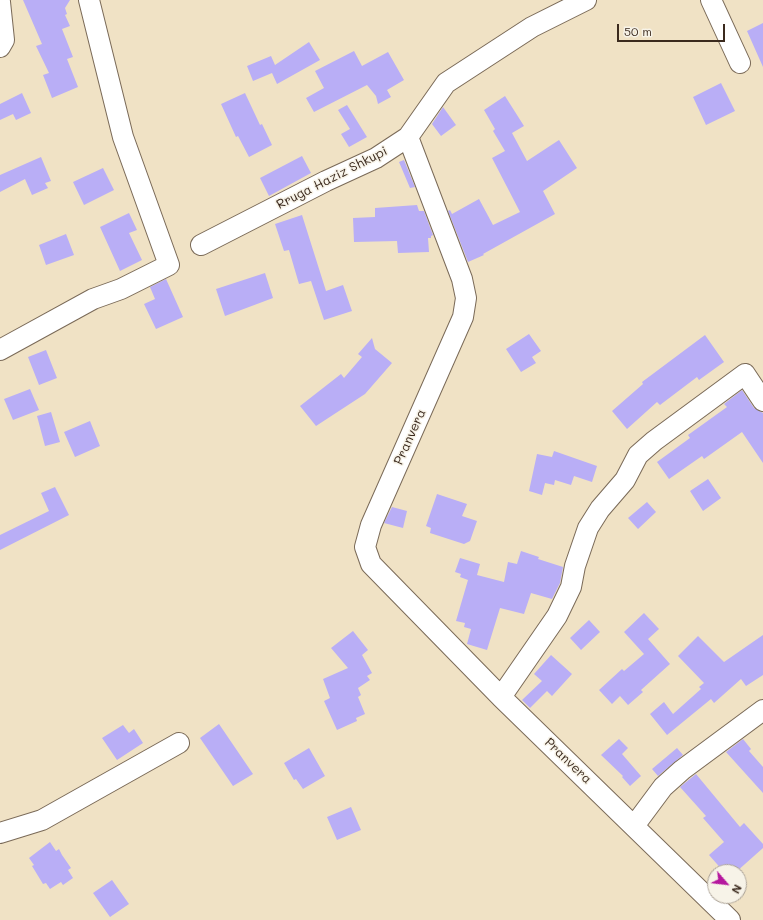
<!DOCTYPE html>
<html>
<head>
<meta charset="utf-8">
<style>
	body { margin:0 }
	#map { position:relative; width:763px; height:920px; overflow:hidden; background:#f0e2c5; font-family:Mali,sans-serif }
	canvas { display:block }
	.north { position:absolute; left:707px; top:864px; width:40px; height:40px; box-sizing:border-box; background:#f7f3e8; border:1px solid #aca397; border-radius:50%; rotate:118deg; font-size:11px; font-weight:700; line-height:16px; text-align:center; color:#3b2a1e }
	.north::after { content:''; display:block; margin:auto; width:14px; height:18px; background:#b5179e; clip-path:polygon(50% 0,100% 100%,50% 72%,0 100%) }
	.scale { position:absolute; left:617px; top:24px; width:108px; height:18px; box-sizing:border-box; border:2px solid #3b2a1e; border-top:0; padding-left:5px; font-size:12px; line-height:14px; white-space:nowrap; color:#3b2a1e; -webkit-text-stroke:3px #f7f3e8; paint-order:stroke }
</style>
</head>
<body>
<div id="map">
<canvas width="763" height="920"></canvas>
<div class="north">N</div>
<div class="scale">50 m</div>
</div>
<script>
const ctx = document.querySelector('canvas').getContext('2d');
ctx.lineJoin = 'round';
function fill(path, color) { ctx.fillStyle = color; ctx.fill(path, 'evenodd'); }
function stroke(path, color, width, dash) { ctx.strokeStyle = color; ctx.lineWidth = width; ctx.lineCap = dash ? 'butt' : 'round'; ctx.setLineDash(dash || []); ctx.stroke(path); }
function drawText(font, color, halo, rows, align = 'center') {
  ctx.font = font + ' Mali,sans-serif'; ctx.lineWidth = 3; ctx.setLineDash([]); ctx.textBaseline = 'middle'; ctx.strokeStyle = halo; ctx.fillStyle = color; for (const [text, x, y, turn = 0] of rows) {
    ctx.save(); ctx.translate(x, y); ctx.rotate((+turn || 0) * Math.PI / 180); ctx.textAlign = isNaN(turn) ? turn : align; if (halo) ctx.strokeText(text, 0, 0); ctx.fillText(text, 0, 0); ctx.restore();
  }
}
fill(new Path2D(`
	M23,0h47l-5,8 2,6 -2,1 5,11 -8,3 11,28 -6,2 11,28 -26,11 -9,-23 6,-2 -13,-27 6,-2z
	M763,23v44l-16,-36z
	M309,42l11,18 -43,24 -5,-11 -19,8 -6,-15 24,-10 4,9z
	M354,51l8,15 26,-14 16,28 -17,10 4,7 -13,7 -2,-8 -9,-11 -53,27 -8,-14 18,-10 -9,-17z
	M721,83l14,28 -29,14 -13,-28z
	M22,93l9,20 -15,7 -3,-6 -13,6v-16z
	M245,93l15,32 2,-1 10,21 -23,12 -11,-21 -2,1 -15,-33z
	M505,96l19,30 -12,7 15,28 32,-21 18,28 -34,23 12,23 -72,40 1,1 -16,7 -20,-51 2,-1 2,4 27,-15 14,26 27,-13 -28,-54 13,-7 -12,-20 2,-2 -11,-19z
	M347,105l20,32 -18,10 -8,-13 9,-5 -12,-19z
	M443,107l13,18 -15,11 -9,-12z
	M302,156l9,17 -42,23 -9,-18z
	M41,157l10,24 -6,2 3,5 -16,7 -7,-16 -25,13v-17z
	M404,160l11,27 -5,1 -11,-26z
	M103,168l11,22 -30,15 -11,-23z
	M417,205l2,6h5l9,24 -2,1v2h-3l1,14 -31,1 -1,-12 -43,1 -1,-24 22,-1v-9z
	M129,213l8,17 -8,3 13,27 -22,11 -20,-44z
	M302,215l24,76 17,-6 9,26 -28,9 -13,-39 -12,3 -10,-34 -5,1 -9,-27z
	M66,234l8,21 -28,10 -7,-20z
	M265,273l8,25 -48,18 -9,-27z
	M166,279l17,38 -27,12 -12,-25 11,-5 -5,-12z
	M529,334l12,17 -9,6 4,6 -15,9 -15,-23z
	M705,335l19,27 -25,18 -2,-3 -37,28 -3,-3 -30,27 -15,-18 31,-27 -1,-2z
	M372,338l3,11 17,14 -27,31 -49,32 -16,-20 41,-32 3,4 18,-21 -4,-3z
	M46,350l11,28 -18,7 -11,-28z
	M30,389l9,21 -26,10 -9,-21z
	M742,390l12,18 9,5v50l-21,-31 -38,27 -2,-3 -33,23 -12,-17 33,-24 -2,-3 39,-28 -3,-3z
	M51,412l9,30 -15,4 -8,-30z
	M90,421l10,25 -25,11 -11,-25z
	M554,451l43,15 -5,16 -18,-6 -3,9 -16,-5 -1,5 -9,-2 -3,12 -13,-4 8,-37 15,3z
	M708,479l13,19 -18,13 -13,-20z
	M55,487l14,28 -69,35v-15l49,-24 -8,-18z
	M437,494l30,10 -5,12 15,5 -7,20 -6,3 -34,-11 1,-5 -5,-2z
	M647,502l9,10 -18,17 -10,-11z
	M392,507l15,4 -4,17 -19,-5z
	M521,551l18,6 -1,2 25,8 -3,16 -8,16 -21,-6 -7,21 -24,-6 -13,42 -20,-6 4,-15 -7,-2 1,-4 -9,-2 12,-41 -8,-3 1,-3 -6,-2 5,-14 20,6 -3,11 27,7 4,-20 9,2z
	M644,613l15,16 -11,10 22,25 -29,26 2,2 -15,13 -8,-9 -8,8 -13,-14 23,-21 2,2 20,-17 -20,-22z
	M589,620l11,12 -19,18 -11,-12z
	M353,631l15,19 -6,5 10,18 -5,3 3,4 -12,8 3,7 -3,2 7,17 -9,4 1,3 -20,9 -13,-29 6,-3 -7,-19 25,-11 -17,-20z
	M763,635v40l-17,11 -5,-7 -27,24 -3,-4 -44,36 -17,-21 14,-12 9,12 28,-25 -2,-2 5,-4 -26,-27 20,-20 26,26z
	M551,655l21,19 -20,22 -5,-5 -17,17 -8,-8 20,-19 -8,-7z
	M219,724l34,50 -20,12 -33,-48z
	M123,725l6,8 5,-4 9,14 -26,17 -15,-22z
	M619,739l9,9 -6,6 19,22 -11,10 -8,-9 1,-1 -22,-21z
	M743,739l8,10 -2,2 14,16v26l-37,-41z
	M309,748l16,28 -22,13 -7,-10 -2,1 -10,-17z
	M677,748l6,7 -25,21 -6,-7z
	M696,774l44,53 4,-4 19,21v4l-27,24h-12l-15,-17 15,-13 -21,-24 3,-2 -26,-29z
	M351,807l10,23 -24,10 -10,-23z
	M50,842l6,9 3,-2 3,6 9,13 -3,2 5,8 -10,7 -2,-3 -11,7 -4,-6 -3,1 -11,-18 2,-1 -5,-7z
	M112,880l17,24 -19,13 -17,-24z`), '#b9aef6');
const minor = new Path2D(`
	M711,0l29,63
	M0,2l4,38 -4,7
	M408,137l54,142 4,19 -3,19 -92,208 -6,22 6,17 130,133 229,223
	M201,245l125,-64 50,-23 32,-21 38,-54 86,-56 54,-27
	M0,350l93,-51 28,-10 48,-24 -46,-128 -34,-137
	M501,697l56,-81 14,-29 4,-21 13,-38 12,-19 25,-29 13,-25 16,-14 91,-67 18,27
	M634,826l29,-39 19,-17 81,-60
	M0,833l42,-13 137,-77`);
stroke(minor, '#7a6a58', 22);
stroke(minor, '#fff', 20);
drawText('13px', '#3b2a1e', '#f7f3e8', [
	["Rruga Haziz Shkupi",332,178,-27],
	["Pranvera",410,437,-66],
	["Pranvera",568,761,44]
]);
</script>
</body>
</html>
